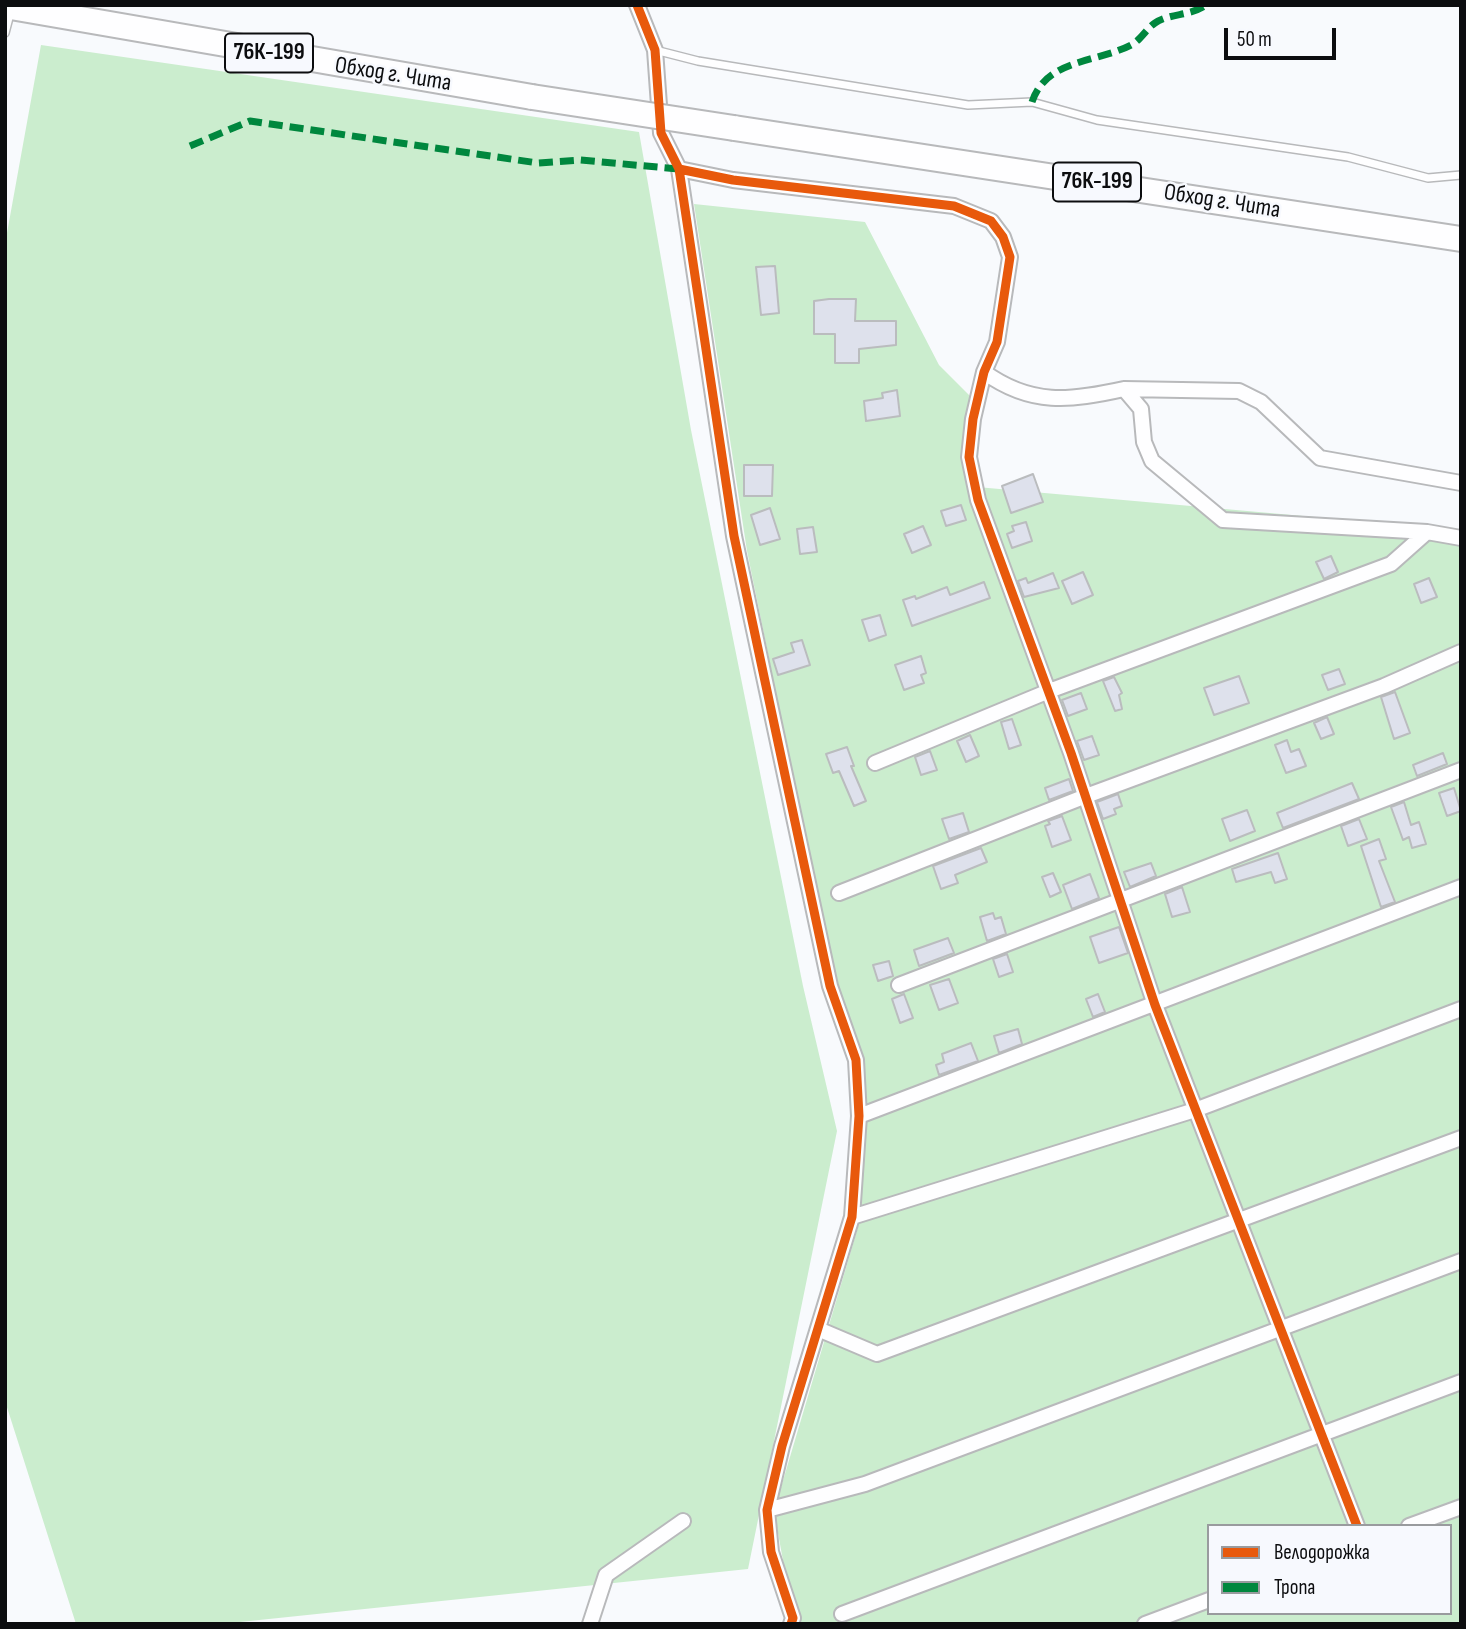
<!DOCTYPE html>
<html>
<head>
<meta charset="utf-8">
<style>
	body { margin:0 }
	#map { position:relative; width:1466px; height:1629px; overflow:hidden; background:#f8fafd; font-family:"Sofia Sans Condensed",sans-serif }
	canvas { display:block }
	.frame { position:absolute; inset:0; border:7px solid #0c0d0f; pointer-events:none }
	.legend { position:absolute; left:1207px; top:1524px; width:245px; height:91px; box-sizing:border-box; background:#f7f9fe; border:2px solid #999b9e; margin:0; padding:9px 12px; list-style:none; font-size:21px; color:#0c0d0f }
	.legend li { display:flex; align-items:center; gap:14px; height:35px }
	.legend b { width:35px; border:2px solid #999b9e }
	.scale { position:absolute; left:1224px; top:28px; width:112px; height:32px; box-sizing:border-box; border:4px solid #0c0d0f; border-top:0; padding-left:9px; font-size:21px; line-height:24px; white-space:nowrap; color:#0c0d0f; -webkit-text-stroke:5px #f7f9fe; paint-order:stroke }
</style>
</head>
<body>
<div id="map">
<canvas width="1466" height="1629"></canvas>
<div class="frame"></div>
<ul class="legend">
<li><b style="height:9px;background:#e8590c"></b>Велодорожка</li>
<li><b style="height:9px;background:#00873e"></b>Тропа</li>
</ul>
<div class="scale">50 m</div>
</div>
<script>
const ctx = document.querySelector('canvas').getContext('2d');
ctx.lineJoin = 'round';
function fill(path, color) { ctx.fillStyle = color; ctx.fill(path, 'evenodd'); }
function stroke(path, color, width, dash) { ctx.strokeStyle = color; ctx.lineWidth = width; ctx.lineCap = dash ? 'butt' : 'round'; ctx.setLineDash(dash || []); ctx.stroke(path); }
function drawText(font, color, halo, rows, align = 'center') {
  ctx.font = font + ' "Sofia Sans Condensed",sans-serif'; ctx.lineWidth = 5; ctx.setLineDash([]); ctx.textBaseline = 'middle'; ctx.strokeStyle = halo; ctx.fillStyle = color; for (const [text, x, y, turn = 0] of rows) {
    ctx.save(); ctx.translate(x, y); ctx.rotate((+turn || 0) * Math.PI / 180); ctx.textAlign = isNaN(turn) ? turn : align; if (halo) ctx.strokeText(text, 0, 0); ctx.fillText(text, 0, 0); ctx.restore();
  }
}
fill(new Path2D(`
	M41,45l598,87 52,298 112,556 34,145 -89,438 -527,55h-145l-71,-223v-1157z
	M694,204l171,18 74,143 32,32 6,90 484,43v1094h-659l-14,-36 -14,-77 87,-294 3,-70 -3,-90 -25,-70 -89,-436zM1209,1526h241v87h-241z`), '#cbedce');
const building = new Path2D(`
	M775,266l4,47 -18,2 -5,-48z
	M829,299h27l-1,22h41v24l-37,4v14h-24v-29h-21v-33z
	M897,390l3,26 -34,5 -2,-20 19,-3 -1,-5z
	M744,465h29l-1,31h-28z
	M1033,474l10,28 -32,11 -9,-27z
	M961,505l5,15 -20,6 -5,-15z
	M770,508l10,31 -20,6 -9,-30z
	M1026,522l6,19 -20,7 -5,-14 7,-3 -2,-5z
	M923,526l8,19 -19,8 -8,-19z
	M813,527l4,25 -17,2 -3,-25z
	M1331,556l7,16 -14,7 -8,-17z
	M1083,572l10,23 -21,9 -10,-23z
	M1053,573l6,15 -35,9 -6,-16 8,-3 2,5z
	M1429,578l8,19 -16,6 -7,-19z
	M984,582l6,16 -78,28 -9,-26 12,-4 1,3 31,-12 3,8z
	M880,615l6,20 -17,6 -7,-21z
	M802,640l8,25 -32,10 -5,-16 21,-7 -3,-9z
	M921,656l5,17 -5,2 3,8 -20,7 -9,-25z
	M1339,669l6,15 -17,6 -6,-15z
	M1239,676l10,27 -35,12 -10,-27z
	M1114,677l8,16 -3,2 3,14 -7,2 -12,-30z
	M1395,692l15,41 -16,6 -13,-42z
	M1081,693l6,16 -19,7 -6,-16z
	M1327,717l7,17 -13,5 -7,-16z
	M1012,719l9,26 -12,4 -8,-27z
	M970,735l9,21 -13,6 -9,-21z
	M1092,736l7,19 -15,5 -7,-19z
	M1287,740l4,12 8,-3 7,17 -20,7 -11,-28z
	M847,747l7,19h-3l15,35 -12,5 -15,-35 -6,2 -7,-19z
	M930,751l7,19 -16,5 -6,-18z
	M1443,753l4,11 -30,12 -4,-11z
	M1069,779l4,12 -24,9 -4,-12z
	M1352,783l7,16 -76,29 -6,-15z
	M1454,788l7,23 -14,5 -8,-23z
	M1118,794l4,12 -8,3 2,5 -13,5 -6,-17z
	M1404,802l7,23 8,-3 7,22 -14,4 -3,-11 -6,3 -12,-33z
	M1247,810l8,21 -25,10 -8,-22z
	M963,813l6,19 -20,7 -7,-20z
	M1062,816l9,24 -19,7 -7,-21 5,-2 -2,-3z
	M1359,819l8,20 -19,7 -7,-20z
	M1379,839l7,20 -7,2 16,41 -14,5 -20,-61z
	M981,848l6,14 -32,13 3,8 -17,6 -8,-23z
	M1278,853l9,26 -12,4 -4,-11 -35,10 -4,-13z
	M1151,863l5,13 -26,11 -6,-15z
	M1053,873l8,19 -11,5 -8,-20z
	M1090,874l9,24 -27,11 -9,-24z
	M1182,887l8,25 -18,5 -7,-23z
	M993,913l2,6 6,-2 5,17 -19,7 -7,-24z
	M1119,927l9,26 -29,10 -9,-26z
	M948,938l6,15 -35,13 -5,-16z
	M1007,954l6,18 -14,5 -6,-18z
	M889,961l4,15 -15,5 -5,-16z
	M949,979l9,24 -19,7 -9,-25z
	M904,994l9,24 -13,5 -8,-24z
	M1098,994l7,18 -12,5 -7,-18z
	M1018,1029l4,15 -23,9 -5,-17z
	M971,1043l7,18 -39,14 -3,-10 8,-3 -2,-8z`);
fill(building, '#dee1ec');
stroke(building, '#babcbe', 2);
const service = new Path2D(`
	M5,33l6,-23
	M655,50l43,11 270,44 64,-3 65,18 251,37 80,21 33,-3`);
const minor = new Path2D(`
	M637,5l18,45 6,83 18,36 55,367 96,450 26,74 3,56 -7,101 -70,229 -15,64 4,42 22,66 -2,6
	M679,169l54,11 221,26 37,15 12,16 7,20 -13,85 -13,30 -11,47 -4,38 9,43 93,253 84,252 202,521
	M984,372c47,34 86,29 140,17l17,20 3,33 8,19 71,59 204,12 34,6
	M1124,389l115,2 22,11 59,56 141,25
	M875,763l174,-72 342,-127 36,-32
	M839,893l247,-97 298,-110 77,-34
	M899,985l562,-215
	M859,1116l602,-229
	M852,1217l343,-107 266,-101
	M818,1329l59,25 584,-216
	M767,1510l98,-26 596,-223
	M1409,1526l52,-19
	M842,1614l619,-232
	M590,1624l16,-49 77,-54
	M1145,1624l64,-24`);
const trunk = new Path2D(`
	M5,6l527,91
	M734,128l727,111`);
stroke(service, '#b8b9bb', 10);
stroke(minor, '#b8b9bb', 18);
stroke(trunk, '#b8b9bb', 28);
stroke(service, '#fefeff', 7);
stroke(minor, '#fefeff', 14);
stroke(trunk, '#fefeff', 24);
const trunkBridge = new Path2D(`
	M532,97l202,31`);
stroke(trunkBridge, '#b8b9bb', 28, []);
stroke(trunkBridge, '#fefeff', 24);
stroke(new Path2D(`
	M1032,102c14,-43 64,-39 99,-57 10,-5 15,-16 24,-22 15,-10 36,-7 51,-18
	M190,146l60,-25 288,42 42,-3 99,9`), '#00873e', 7, [14, 7]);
stroke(new Path2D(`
	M637,5l18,45 6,83 18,36 55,367 96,450 26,74 3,56 -7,101 -70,229 -15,64 4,42 22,66 -2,6
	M679,169l54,11 221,26 37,15 12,16 7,20 -13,85 -13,30 -11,47 -4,38 9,43 93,253 84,252 202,521`), '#e8590c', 9);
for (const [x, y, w] of [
	[269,53,88],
	[1097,182,88]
]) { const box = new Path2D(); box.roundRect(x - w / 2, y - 19.5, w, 39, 5); ctx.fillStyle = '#f7f9fe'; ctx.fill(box); stroke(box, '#0c0d0f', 2); }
drawText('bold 23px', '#0c0d0f', null, [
	["76К-199",269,53],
	["76К-199",1097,182]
]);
drawText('24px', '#0c0d0f', '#f7f9fe', [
	["Обход г. Чита",393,75,9],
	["Обход г. Чита",1222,202,9]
]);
</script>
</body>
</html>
